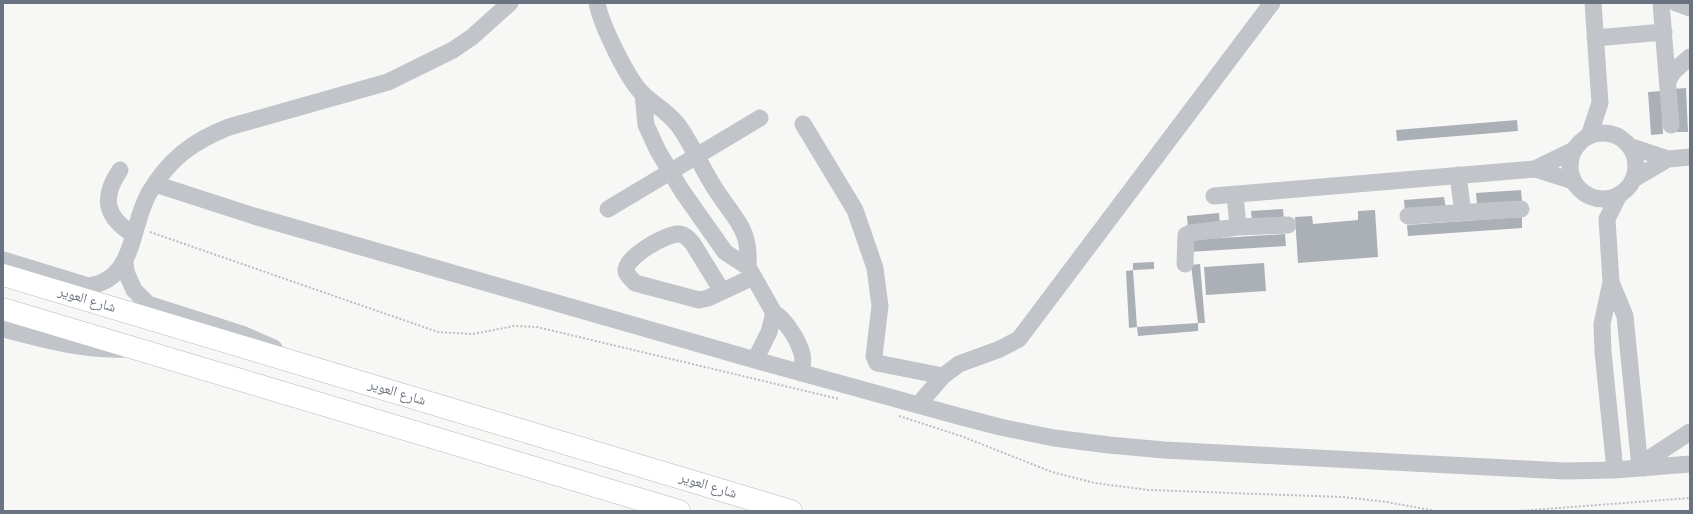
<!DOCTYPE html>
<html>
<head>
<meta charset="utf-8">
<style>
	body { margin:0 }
	#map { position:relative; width:1693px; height:514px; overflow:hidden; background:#f7f7f5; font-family:"Varela Round",sans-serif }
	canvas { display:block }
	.frame { position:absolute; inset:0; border:4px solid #6a7382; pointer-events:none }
</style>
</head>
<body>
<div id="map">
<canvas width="1693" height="514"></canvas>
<div class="frame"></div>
</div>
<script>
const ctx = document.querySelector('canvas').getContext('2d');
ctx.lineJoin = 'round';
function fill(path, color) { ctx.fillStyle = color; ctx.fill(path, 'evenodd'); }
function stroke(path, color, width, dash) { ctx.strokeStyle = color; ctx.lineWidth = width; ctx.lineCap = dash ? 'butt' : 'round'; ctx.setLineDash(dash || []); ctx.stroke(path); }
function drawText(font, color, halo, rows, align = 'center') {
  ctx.font = font + ' "Varela Round","Noto Naskh Arabic",sans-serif'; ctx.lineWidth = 4; ctx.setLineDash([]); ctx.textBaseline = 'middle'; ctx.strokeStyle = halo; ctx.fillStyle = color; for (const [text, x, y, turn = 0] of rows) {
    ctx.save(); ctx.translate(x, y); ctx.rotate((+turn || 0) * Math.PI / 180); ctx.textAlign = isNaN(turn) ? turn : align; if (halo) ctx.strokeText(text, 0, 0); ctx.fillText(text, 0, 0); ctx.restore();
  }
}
fill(new Path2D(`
	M1686,88l2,44h-12l-3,-43z
	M1661,91l2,43 -12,1 -3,-43z
	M1517,120l1,11 -121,10 -1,-11z
	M1521,190l1,12 -45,3 -1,-12z
	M1444,197l2,11 -41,4 -1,-12z
	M1283,209l1,11 -32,2 -1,-11z
	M1375,210l3,47 -80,6 -3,-46 17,-1 1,8 45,-4v-9z
	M1219,213l1,11 -32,3 -1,-11z
	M1522,217v11l-114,8 -1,-11z
	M1285,234l1,12 -98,6 -1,-12z
	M1154,262v7l-21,1v-7z
	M1264,263l2,28 -60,4 -2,-28z
	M1200,264l5,59h-7l-7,-58z
	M1133,270l4,57 -8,1 -3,-57z
	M1198,323v8l-60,5 -1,-9z`), '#abb0b6');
const highway = new Path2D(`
	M3,275l788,236
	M3,309l676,202`);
stroke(highway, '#b6b8bc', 23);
stroke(new Path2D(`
	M150,232l288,100 35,2 41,-8 23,1 302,72
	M899,416l62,20 91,36 43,11 53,7 195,7 44,5 49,9
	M1519,511l171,-13`), '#bbbdc0', 2, [2, 2]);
stroke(new Path2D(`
	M597,3c4,21 31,78 47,92 12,11 23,16 34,30 16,22 26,49 42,71 19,28 30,35 28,71l-23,-15 -43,-61 -24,-40 -12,-26 -3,-31
	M1661,3l10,122
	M1676,3l14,5
	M1595,38l69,-6
	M1668,81l6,-10 16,-14
	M803,124l52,86 20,58 5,38 -6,50 3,7 66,13
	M1570 166a33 33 0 1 1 66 0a33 33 0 1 1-66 0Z
	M1589,136l11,-33 -7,-100
	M1629,146l39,13 22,-2
	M1535,169l38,12
	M120,170c-19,28 -15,47 14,65
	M1458,175l5,38
	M1634,179l34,-20
	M155,184l99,32 501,144 203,56 42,11 54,11 55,7 55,5 400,21 51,-1 75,-6
	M1235,194l3,33
	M1214,196l321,-27 39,-19
	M608,209l152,-91
	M1408,216l113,-7
	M3,260l85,26c48,-6 42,-60 61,-93 20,-34 44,-52 80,-66l159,-45 65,-32 19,-13 38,-34
	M125,262l1,10 8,18 14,14 94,30 32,14
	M1185,264l1,-29 4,-2 48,-6 50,-2
	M748,267l26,46c11,6 25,28 28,41 2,6 0,13 -1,19
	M1611,282l14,34 15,152
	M722,291l-29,-47c-4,-5 -7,-9 -14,-10 -12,-1 -54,23 -53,37 1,5 6,8 9,12l64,17 9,-2 45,-21
	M3,329c41,10 79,22 121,20
	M755,360l14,-28 5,-19
	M920,405l4,-7 19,-22 16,-12 41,-15 19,-10 253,-336
	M1645,468l5,-10 40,-26
	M1615,470l-12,-118 -1,-28 9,-42 -4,-63 12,-24`), '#c1c4c8', 17);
stroke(highway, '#fff', 22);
drawText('14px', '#6a7382', '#fff', [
	["شارع العوير",87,300,17],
	["شارع العوير",397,393,17],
	["شارع العوير",708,486,17]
]);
</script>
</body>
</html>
